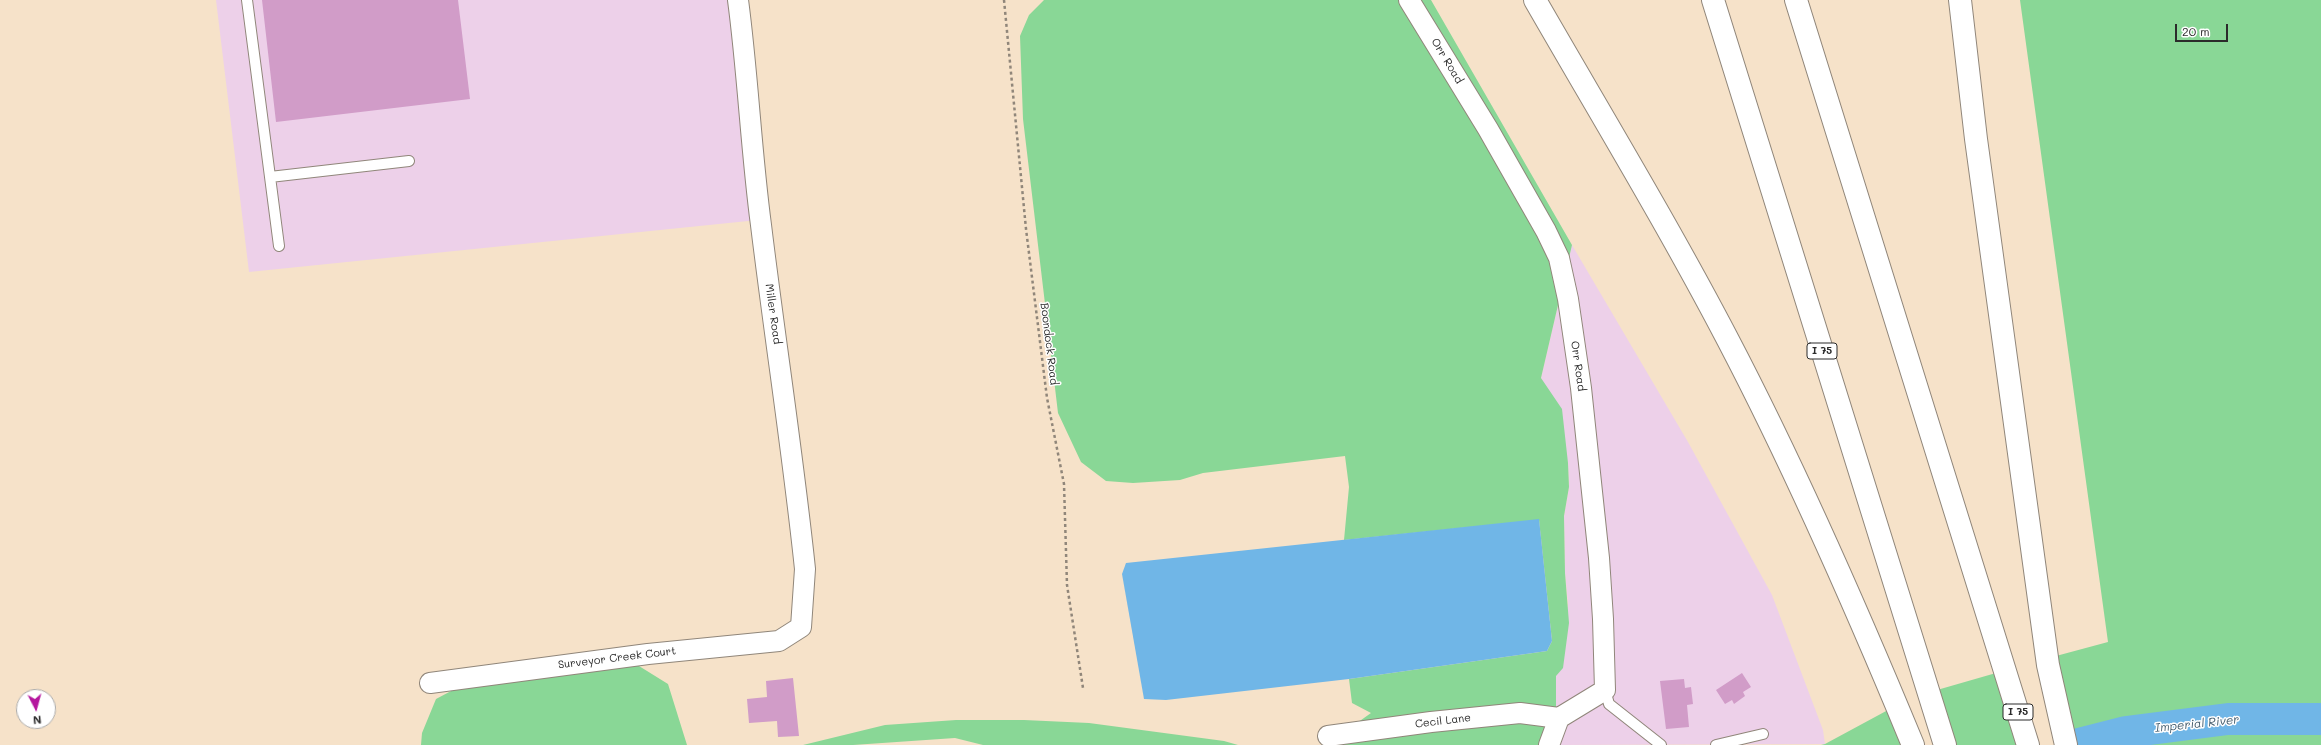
<!DOCTYPE html>
<html>
<head>
<meta charset="utf-8">
<style>
	body { margin:0 }
	#map { position:relative; width:2321px; height:745px; overflow:hidden; background:#f6e2c9; font-family:Mali,sans-serif }
	canvas { display:block }
	.north { position:absolute; left:16px; top:689px; width:40px; height:40px; box-sizing:border-box; background:#fff; border:1px solid #aaa; border-radius:50%; rotate:174deg; font-size:11px; font-weight:700; line-height:16px; text-align:center; color:#2b2b2b }
	.north::after { content:''; display:block; margin:auto; width:14px; height:18px; background:#b5179e; clip-path:polygon(50% 0,100% 100%,50% 72%,0 100%) }
	.scale { position:absolute; left:2175px; top:24px; width:53px; height:18px; box-sizing:border-box; border:2px solid #2b2b2b; border-top:0; padding-left:5px; font-size:12px; line-height:14px; white-space:nowrap; color:#2b2b2b; -webkit-text-stroke:3px #fff; paint-order:stroke }
</style>
</head>
<body>
<div id="map">
<canvas width="2321" height="745"></canvas>
<div class="north">N</div>
<div class="scale">20 m</div>
</div>
<script>
const ctx = document.querySelector('canvas').getContext('2d');
ctx.lineJoin = 'round';
function fill(path, color) { ctx.fillStyle = color; ctx.fill(path, 'evenodd'); }
function stroke(path, color, width, dash) { ctx.strokeStyle = color; ctx.lineWidth = width; ctx.lineCap = dash ? 'butt' : 'round'; ctx.setLineDash(dash || []); ctx.stroke(path); }
function drawText(font, color, halo, rows, align = 'center') {
  ctx.font = font + ' Mali,sans-serif'; ctx.lineWidth = 3; ctx.setLineDash([]); ctx.textBaseline = 'middle'; ctx.strokeStyle = halo; ctx.fillStyle = color; for (const [text, x, y, turn = 0] of rows) {
    ctx.save(); ctx.translate(x, y); ctx.rotate((+turn || 0) * Math.PI / 180); ctx.textAlign = isNaN(turn) ? turn : align; if (halo) ctx.strokeText(text, 0, 0); ctx.fillText(text, 0, 0); ctx.restore();
  }
}
fill(new Path2D(`
	M216,0h514l28,220 -509,52z
	M1572,245l116,197 84,153 51,135 2,14 -269,1v-69l12,-72 -3,-31 -1,-57 5,-29 -1,-24 -27,-85z`), '#edd0e9');
fill(new Path2D(`
	M1044,0h387l141,245 -31,133 21,31 6,54 1,24 -5,29 1,57 4,50 -6,45 -7,8v69h-230l45,-32 -19,-10 -3,-24 198,-28 5,-10 -13,-121 -195,20 5,-53 -4,-31 -142,17 -23,7 -47,3 -27,-2 -25,-19 -23,-49 -35,-294 -3,-83 9,-21z
	M2020,0h301v745h-246l-19,-89 52,-14z
	M618,653l50,31 19,61h-266l1,-12 14,-34 51,-27z
	M1996,673l22,72h-64l-17,-55z
	M1888,710l15,35h-82l4,-1z
	M956,720h68l65,3 135,18 14,4h-255l-28,-7 -102,7h-50l82,-20z`), '#89d796');
fill(new Path2D(`
	M1539,519l13,122 -5,10 -198,28 -183,21 -22,-1 -22,-125 4,-11z`), '#70b6e7');
stroke(new Path2D(`
	M2075,745l51,-13 102,-13h93`), '#70b6e7', 32);
fill(new Path2D(`
	M262,0h196l12,99 -194,23z
	M1742,673l9,14 -8,5 2,4 -11,8 -2,-4 -7,4 -9,-14z
	M793,678l6,58 -21,1 -1,-16 -28,2 -2,-24 20,-2 -1,-16z
	M1684,679l1,9 6,-1 2,17 -6,1 2,22 -23,2 -6,-48z`), '#d19cc8');
const service = new Path2D(`
	M247,0l32,246
	M270,177l139,-16
	M1605,690l4,14 52,41
	M1716,745l47,-11`);
const minor = new Path2D(`
	M1409,0l79,129 58,102 13,27 9,41 13,89 18,170 4,61 2,71 -46,28 -10,27
	M430,683l218,-29 131,-13 22,-14 4,-58c-12,-115 -30,-229 -44,-344 -10,-75 -13,-150 -23,-225
	M1328,736l103,-14 89,-9 39,5`);
const motorway = new Path2D(`
	M1535,0c65,113 133,225 193,340 69,132 128,267 185,405
	M1713,0l232,745
	M1796,0l232,745
	M1960,0l16,139 72,526 18,80`);
stroke(service, '#90867a', 12);
stroke(minor, '#90867a', 22);
stroke(motorway, '#90867a', 24);
stroke(new Path2D(`
	M1004,0l22,229 21,169 17,86 3,101 16,103`), '#90867a', 2.5, [3, 3]);
stroke(service, '#fff', 10);
stroke(minor, '#fff', 20);
stroke(motorway, '#fff', 22);
for (const [x, y, w] of [
	[1822,351,30],
	[2018,712,30]
]) { const box = new Path2D(); box.roundRect(x - w / 2, y - 8, w, 16, 3); ctx.fillStyle = '#fff'; ctx.fill(box); stroke(box, '#2b2b2b', 1); }
drawText('bold 10px', '#2b2b2b', null, [
	["I 75",1822,351],
	["I 75",2018,712]
]);
drawText('11px', '#2b2b2b', '#fff', [
	["Orr Road",1447,61,59],
	["Miller Road",773,314,82],
	["Boondock Road",1049,344,83],
	["Orr Road",1578,366,82],
	["Surveyor Creek Court",617,658,-7],
	["Cecil Lane",1443,721,-7]
]);
drawText('italic 12px', '#435c6d', '#fff', [
	["Imperial River",2197,724,-6]
]);
</script>
</body>
</html>
